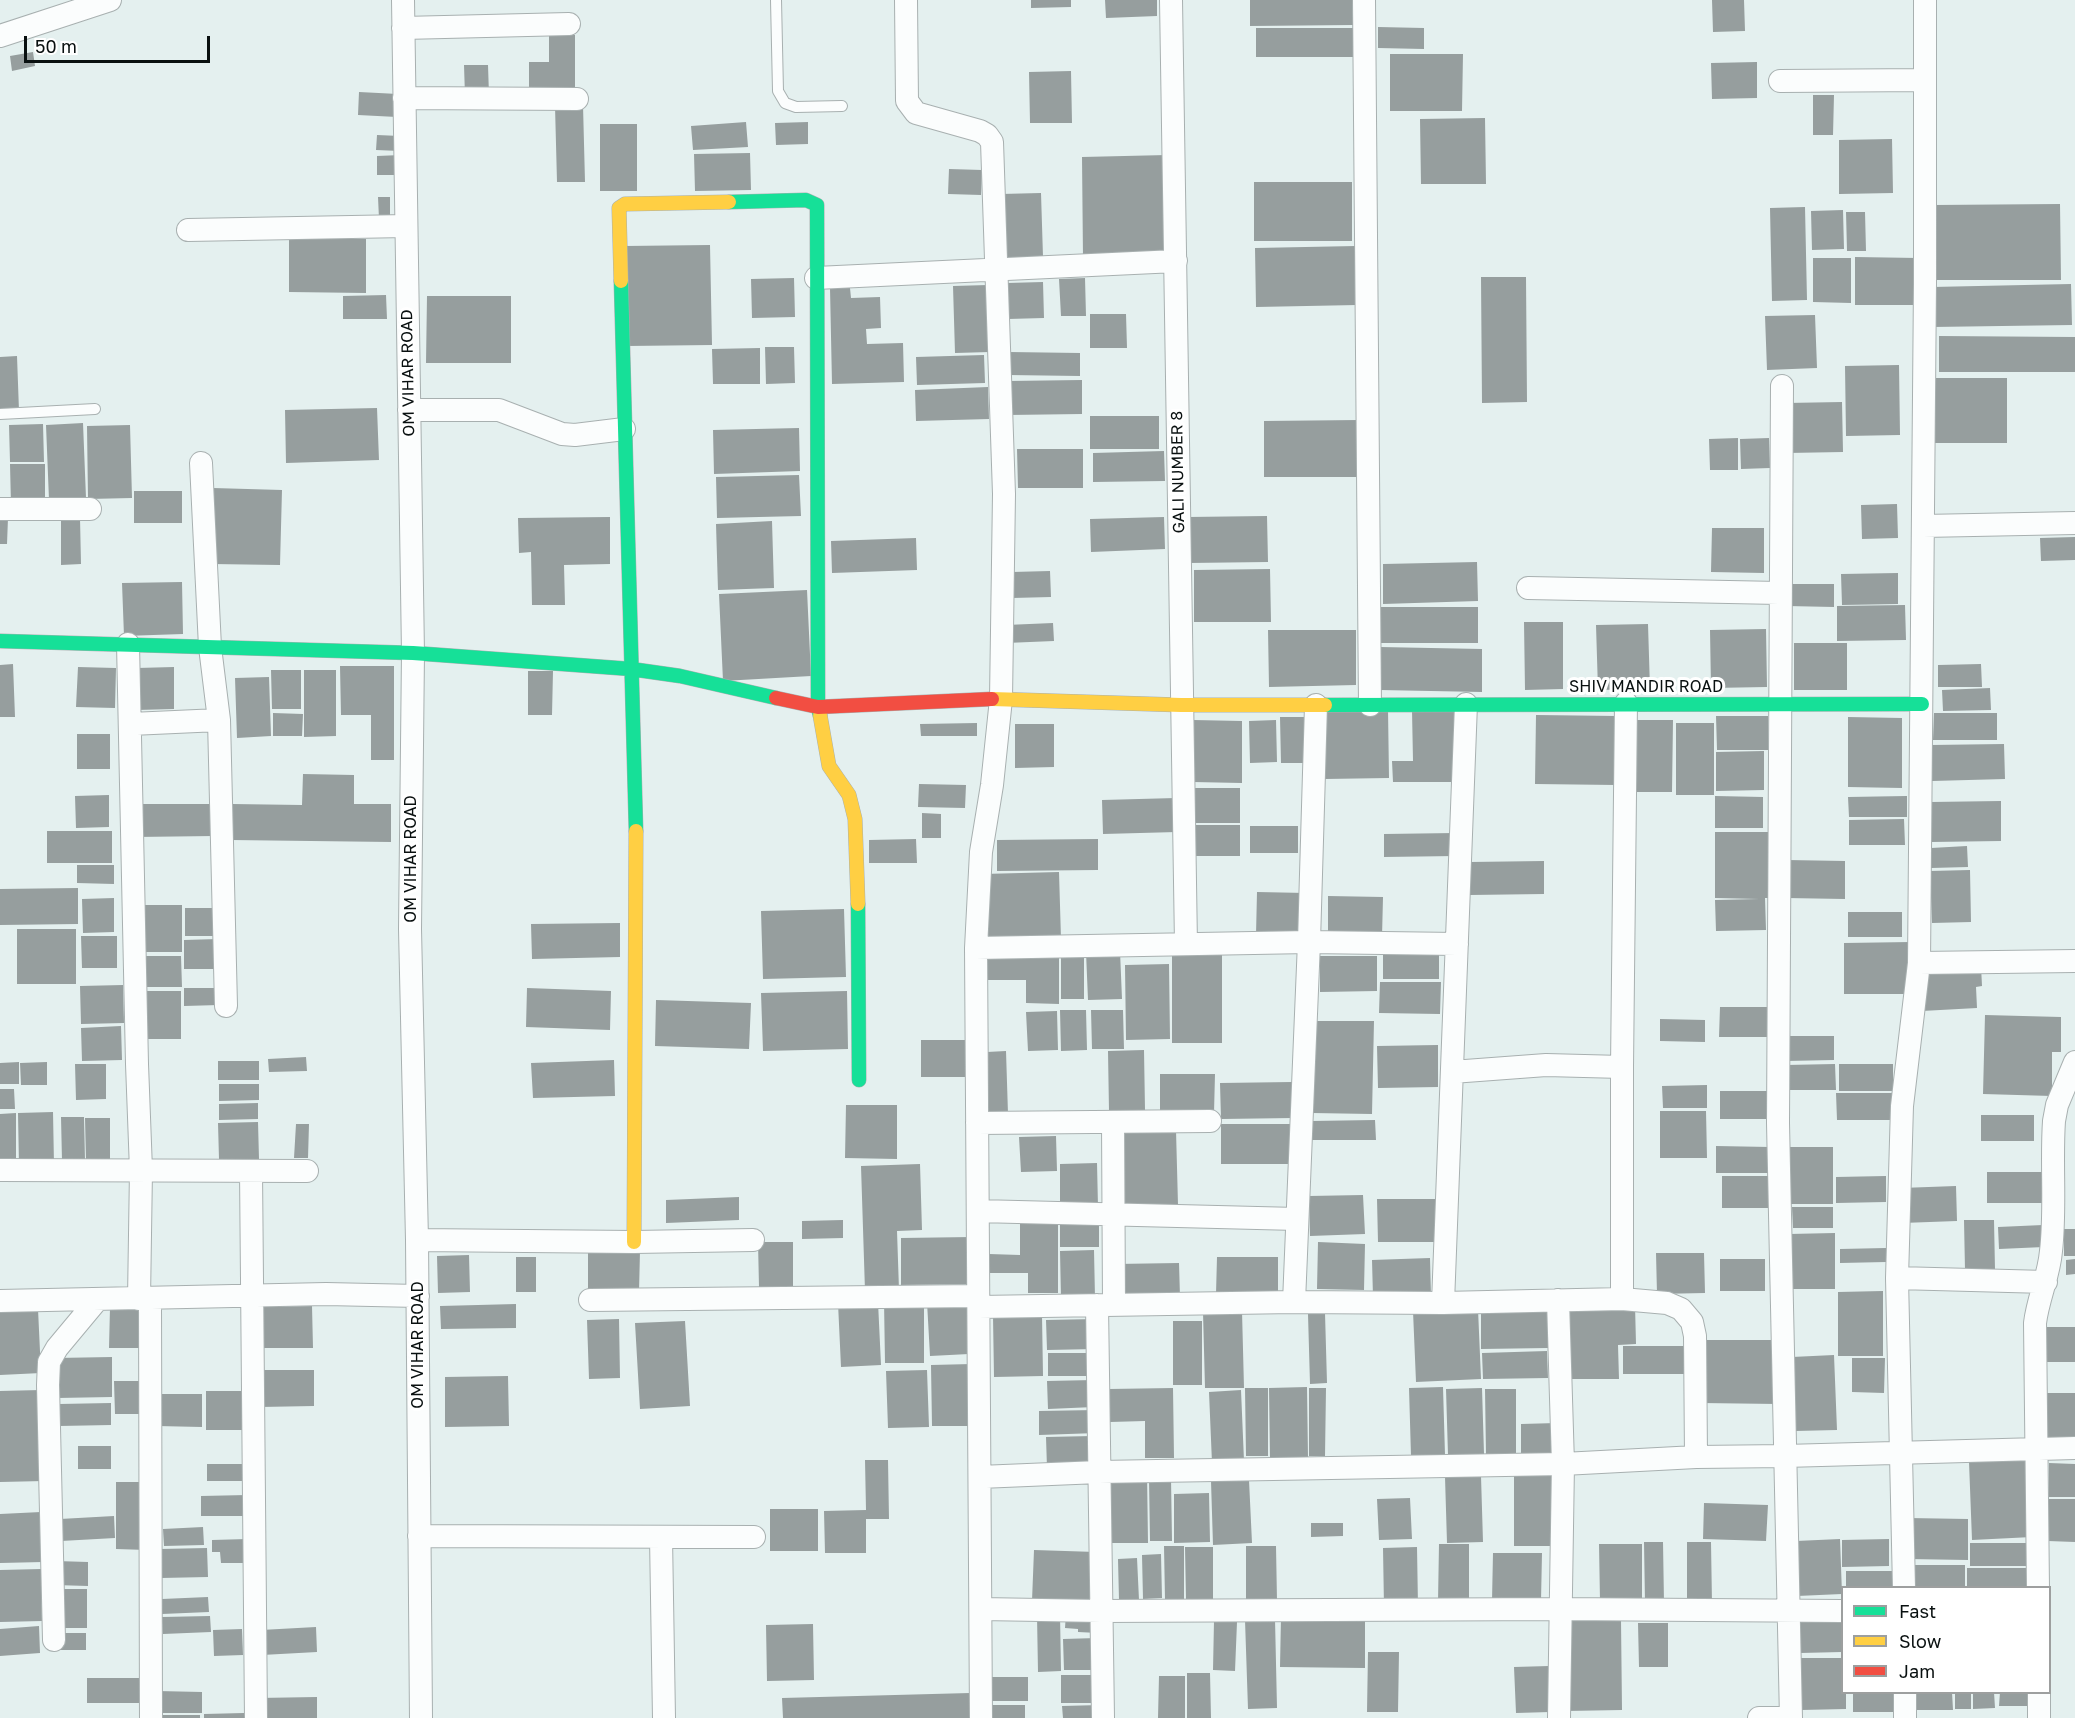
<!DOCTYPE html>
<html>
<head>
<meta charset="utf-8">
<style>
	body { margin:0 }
	#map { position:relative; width:2075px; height:1718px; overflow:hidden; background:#e4f0ef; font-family:"Golos Text",sans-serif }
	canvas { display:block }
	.legend { position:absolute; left:1841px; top:1586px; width:210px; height:108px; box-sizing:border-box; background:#fff; border:2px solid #9d9f9f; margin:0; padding:8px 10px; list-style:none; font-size:18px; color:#091010 }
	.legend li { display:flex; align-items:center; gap:12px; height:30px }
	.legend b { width:30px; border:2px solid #9d9f9f }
	.scale { position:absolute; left:24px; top:36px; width:186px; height:27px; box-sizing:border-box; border:3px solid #091010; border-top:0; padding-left:8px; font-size:18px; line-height:21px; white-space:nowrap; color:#091010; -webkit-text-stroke:4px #fff; paint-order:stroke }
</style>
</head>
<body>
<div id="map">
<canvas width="2075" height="1718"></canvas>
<ul class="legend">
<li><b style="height:8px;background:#16e098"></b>Fast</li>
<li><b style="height:8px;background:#ffcf43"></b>Slow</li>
<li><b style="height:8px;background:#f24e42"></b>Jam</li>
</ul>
<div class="scale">50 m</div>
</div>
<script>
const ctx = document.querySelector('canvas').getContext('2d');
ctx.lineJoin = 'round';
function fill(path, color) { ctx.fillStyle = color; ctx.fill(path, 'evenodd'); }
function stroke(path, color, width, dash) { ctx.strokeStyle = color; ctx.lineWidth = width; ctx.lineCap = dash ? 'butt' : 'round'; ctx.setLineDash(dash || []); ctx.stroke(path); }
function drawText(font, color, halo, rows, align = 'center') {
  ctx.font = font + ' "Golos Text",sans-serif'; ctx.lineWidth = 6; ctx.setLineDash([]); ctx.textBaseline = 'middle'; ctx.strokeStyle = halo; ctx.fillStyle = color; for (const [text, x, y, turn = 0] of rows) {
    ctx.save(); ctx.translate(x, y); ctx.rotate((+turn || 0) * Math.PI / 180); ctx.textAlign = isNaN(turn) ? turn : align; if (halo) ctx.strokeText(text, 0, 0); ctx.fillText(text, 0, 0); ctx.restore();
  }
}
fill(new Path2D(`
	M1031,0h40v7l-40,1z
	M1105,0h52v16l-51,2z
	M1250,0h102l1,25 -103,1z
	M1712,0h32l1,31 -32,1z
	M1378,27l46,1v21l-46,-1z
	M1256,28h98v29h-98z
	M549,35h26v58h-46v-31h20z
	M33,52l2,14 -23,5 -2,-15z
	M1390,54h73l-1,57h-72z
	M1757,62v36l-45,1 -1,-36z
	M464,65h24l1,30 -24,1z
	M1071,71l1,52h-42l-1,-51z
	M359,92l39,2 -1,23 -39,-2z
	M1813,95h21l-1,40h-20z
	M583,105l2,77h-28l-2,-76z
	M1485,118l1,66h-65l-1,-65z
	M746,122l2,25 -55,3 -2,-24z
	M808,122v22l-32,1 -1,-22z
	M600,124h37v67h-37z
	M377,135l23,1v15l-24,-1z
	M1892,139l1,54 -54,1v-54z
	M750,153l1,37 -56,1 -1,-37z
	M401,155l1,20h-25v-19z
	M1167,155l2,102 -86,1 -1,-101z
	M949,169l33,1 -1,25 -33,-1z
	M1254,182h98v59h-98z
	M1041,193l2,64 -40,1 -2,-64z
	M378,197h12v21l-11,1z
	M2060,204l1,76h-127v-75z
	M1805,207l2,93 -35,1 -2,-93z
	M1843,210l1,39 -32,1 -1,-39z
	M1846,212h19l1,39h-19z
	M289,239h77v54l-77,-1z
	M710,245l2,100 -85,1 -2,-100z
	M1356,246l1,59 -101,2 -1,-59z
	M1855,257l63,1 -1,47h-62z
	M1813,258h38v45l-38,-1z
	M1481,277h45l1,125 -45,1z
	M794,278l1,39 -43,1 -1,-39z
	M1085,278l1,38h-25l-2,-37z
	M1043,282l1,36 -36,1 -1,-36z
	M2071,284l1,41 -140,2v-40z
	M988,285l2,67 -35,1 -2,-67z
	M830,288h20l1,10 29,-1 1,31 -15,1 1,15 36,-1 1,39 -72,2z
	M386,295l1,24h-44v-23z
	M427,296h84v67h-85z
	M1090,314h36l1,34h-37z
	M1815,315l2,53 -50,2 -2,-54z
	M1939,336l136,1v35h-136z
	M765,347h29l1,36 -29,1z
	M760,348v36h-47l-1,-35z
	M1009,352l71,1v23l-72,-1z
	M984,355l1,28 -68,2 -1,-28z
	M17,356l2,55h-19v-54z
	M1899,365l1,70 -54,1 -1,-70z
	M1928,378h79v65h-79z
	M1082,380v34l-74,1v-34z
	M988,387l1,32 -73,2 -1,-31z
	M1842,402l1,50 -56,1 -1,-50z
	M377,408l2,52 -93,3 -1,-53z
	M1090,416h69v33h-69z
	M1359,420v57h-95v-56z
	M83,423l3,75 -37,2 -3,-75z
	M43,424l1,38h-34l-1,-37z
	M130,425l2,73 -44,1 -1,-73z
	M799,428l1,43 -86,3 -1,-44z
	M1738,438v32h-28l-1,-31z
	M1769,438l1,30 -29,1 -1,-30z
	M1017,449h66v39h-65z
	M1164,451l1,30 -72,1v-29z
	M10,464h35v41h-34z
	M799,475l2,41 -84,2 -1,-41z
	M213,488l69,2 -2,75 -68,-1z
	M134,491h48v32h-48z
	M1897,504l1,34 -36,1 -1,-34z
	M1267,516l1,46 -80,1v-46z
	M610,517v47l-46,1 1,40h-33l-1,-53 -12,1 -1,-35z
	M1164,517l1,32 -74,3 -1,-33z
	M0,518h8l-1,26h-7z
	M61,518h19l1,46 -20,1z
	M772,521l2,67 -56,2 -2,-66z
	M1712,528h52v45l-53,-1z
	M2075,537v23l-34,1 -1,-23z
	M916,538l1,32 -85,3 -1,-32z
	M1477,562l1,39 -95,3v-40z
	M1270,569l1,53h-77v-52z
	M1050,571l1,26 -39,1v-26z
	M1898,573v31l-56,1 -1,-31z
	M182,582l1,52 -59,2 -2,-53z
	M1788,584h46v23l-47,-1z
	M807,590l4,86 -88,5 -4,-87z
	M1905,605l1,35 -69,1v-35z
	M1380,607h98v36h-99z
	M1524,622h39v67l-38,1z
	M1053,623l1,18 -48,2v-18z
	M1648,624l2,65 -52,1 -2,-65z
	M1766,629l1,58 -56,1 -1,-58z
	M1268,630h88v55l-87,2z
	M1794,643h53v47h-53z
	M1380,647l102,2v43l-102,-2z
	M13,664l2,53h-15v-52z
	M1981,664l1,23h-44v-22z
	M340,666h54v94h-23v-45h-30z
	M78,667l38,1 -1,40 -39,-1z
	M174,667v42l-37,1v-42z
	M271,670h30v39h-29z
	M304,670h32v66l-32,1z
	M528,671h25l-1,44h-24z
	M269,677l2,59 -34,2 -2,-60z
	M1990,688l1,22 -48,1 -1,-21z
	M1388,709l1,69 -64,1 -1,-69z
	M1412,710h49v72h-68l-1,-21h21z
	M273,713l30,1 -1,22h-29z
	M1934,713h63v27h-64z
	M1536,715l81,1 -1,69 -81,-1z
	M1716,716h52v34h-51z
	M1280,717h31v46h-30z
	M1848,717l54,1v70l-54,-1z
	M1193,720l49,1v62l-49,-1z
	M1276,720l1,42 -27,1 -1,-42z
	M1634,720h39l-1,72h-39z
	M977,723v13h-56l-1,-12z
	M1676,723h38v72h-38z
	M1015,724h39v43l-39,1z
	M77,734h33v35h-33z
	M2004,744l1,35 -73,2 -1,-36z
	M1764,751v39l-48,1v-39z
	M303,774l51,1v29h37v38l-160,-2 1,-36 70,1z
	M919,784l47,1 -1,23 -47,-1z
	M1194,788h46v35h-46z
	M109,795v32l-33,1 -1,-32z
	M1715,796l48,1v31h-48z
	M1907,796v21h-58l-1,-20z
	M1176,798l1,34 -74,2 -1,-34z
	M2001,801v40l-70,1v-40z
	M135,804h78l1,32 -79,1z
	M922,813l19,1v24h-19z
	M1904,819l1,26h-56v-25z
	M1195,825h45v31h-45z
	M1250,826h48v27h-48z
	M47,831h65v32h-65z
	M1715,832h56v66h-6l1,32 -50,1 -1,-31 44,-1 -44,-1z
	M1455,833v23l-71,1v-23z
	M916,839l1,24h-48v-23z
	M1098,839v31l-101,1v-31z
	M1967,846l1,21 -37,1v-20z
	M1787,860l58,1v38l-59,-1z
	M1544,861v33l-74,1v-33z
	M77,865h37v19l-37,-1z
	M1970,870l1,52 -39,1 -2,-52z
	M1059,872l2,67 -76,2 -2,-67z
	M78,888v36l-78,1v-36z
	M1257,892l49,1 -2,44 -48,-2z
	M1328,896l55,1 -1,40 -54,-1z
	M114,898v34l-31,1 -1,-34z
	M141,905h41v47h-41z
	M185,908h33v28h-33z
	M844,909l2,68 -83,2 -2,-68z
	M1848,912h54v25h-54z
	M620,923v34l-88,2 -1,-35z
	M17,929h59v55h-59z
	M81,936h36v32h-35z
	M218,939l1,30h-35v-29z
	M1911,942l1,52h-68v-51z
	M1120,951l2,48 -34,1 -2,-48z
	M986,953h73v51l-33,-1v-23h-39z
	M1061,953h23v46h-23z
	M1172,955h50v88h-50z
	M1383,955h56v24h-56z
	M146,956h35l1,31h-36z
	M1320,956h57v35l-57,1z
	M1169,964l1,75 -44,1 -1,-75z
	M1927,966h54l1,20 -6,1 1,21 -55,3z
	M1380,982h61l-1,32 -61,-1z
	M123,985l1,38 -43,1 -1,-38z
	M184,988h34l1,17 -35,1z
	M527,988l84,3 -1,39 -84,-3z
	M147,991h34v48h-34z
	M847,991l1,58 -85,2 -2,-58z
	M656,1000l95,3 -2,46 -94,-3z
	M1720,1007h51l1,30h-53z
	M1060,1010h26l1,40 -26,1z
	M1091,1010h32l1,39h-32z
	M1057,1011l1,39 -30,1 -2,-39z
	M1985,1015l76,2v35h-9v44l-69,-2z
	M1660,1019l45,1v22l-45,-1z
	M1313,1021h61l-2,93 -60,-1z
	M121,1026l1,34 -40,1 -1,-33z
	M1785,1036h49v24l-48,1z
	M921,1040h50l-1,37h-49z
	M1438,1045v42l-60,1 -1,-42z
	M1144,1050l1,60 -36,1 -1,-60z
	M1006,1051l2,63h-20l-1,-62z
	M306,1057l1,14 -38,1 -1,-13z
	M614,1060l1,36 -82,2 -2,-35z
	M218,1061h41v19h-41z
	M19,1062v22h-19v-21z
	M47,1062v23h-26l-1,-22z
	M75,1064h31v35l-30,1z
	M1835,1064l1,26h-50v-25z
	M1839,1064h54v27h-54z
	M1160,1074h55l-1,39h-54z
	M1292,1082l1,36 -72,1 -1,-36z
	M219,1084h40v16l-40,1z
	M1707,1085v23h-44l-1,-22z
	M0,1089h14l1,20h-15z
	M1720,1091h51v28h-51z
	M1836,1093h58v27h-57z
	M258,1103v16l-39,1v-16z
	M846,1105h51v54l-52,-1z
	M1660,1111h46l1,47h-47z
	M53,1112l1,53 -35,1 -1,-53z
	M16,1113v52h-16v-51z
	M1981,1115h53v26h-53z
	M61,1117h23l1,43 -23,1z
	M85,1118h25v42h-24z
	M1375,1120l1,20h-65v-19z
	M258,1122l1,37h-40l-1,-36z
	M296,1124h13l-1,34h-14z
	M1221,1124h73v40h-73z
	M1176,1130l2,75 -55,1 -3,-74z
	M1056,1136l1,35 -36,1 -2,-35z
	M1716,1146l54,1 -1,26h-53z
	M1788,1147h45v57h-45z
	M1097,1163l1,44 -38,1v-44z
	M920,1164l2,66 -25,1 2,59 -34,1 -4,-125z
	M1987,1172h56v31h-56z
	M1722,1176h49v32h-49z
	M1886,1176v26l-50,1v-26z
	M1956,1186l1,35 -55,2 -1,-35z
	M1363,1195l2,39 -55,2 -1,-40z
	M739,1197v23l-73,3v-23z
	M1377,1199h58v43h-57z
	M1792,1207h41v21h-40z
	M1060,1217h39v30h-39z
	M1020,1219h38v74h-30v-20h-38l-1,-19 31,1z
	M843,1220v18l-41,1v-18z
	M1964,1220h30l1,50h-30z
	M2043,1225l1,22 -45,2 -1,-22z
	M2064,1229h11v27h-11z
	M1835,1233v56h-46v-55z
	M972,1237l1,47 -72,1v-47z
	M758,1242h35v45h-34z
	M1318,1242l47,2 -1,46 -47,-1z
	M1886,1248v14l-46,1v-14z
	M1094,1250l1,48h-34l-1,-47z
	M588,1251h52l-1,41h-51z
	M1656,1253h48l1,40 -48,1z
	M469,1255l1,37 -32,1 -1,-37z
	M516,1257h20v35h-20z
	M1217,1257h61v37h-62z
	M1430,1258l1,38 -58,1 -1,-37z
	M1720,1259h45v32h-45z
	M2075,1259v15l-9,1v-15z
	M1179,1263l1,34 -64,1 -1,-34z
	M1883,1291v65h-45v-64z
	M884,1300h40v63h-39z
	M967,1300l2,54 -39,2 -3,-54z
	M878,1302l3,63 -40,2 -3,-64z
	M516,1304v24l-75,1 -1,-23z
	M1635,1305l1,39 -18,1 1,34h-52l-2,-73z
	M312,1306l1,42h-55l-1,-41z
	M110,1308l34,1 -1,39h-34z
	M1481,1308h67v40l-67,1z
	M38,1309l3,64 -41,2v-64z
	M1478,1309l3,70 -65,3 -3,-71z
	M1242,1311l2,77h-39l-2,-76z
	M1325,1313l2,70 -17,1 -2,-70z
	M1042,1315l1,61 -49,1 -1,-61z
	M619,1319l1,59 -31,1 -2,-59z
	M1096,1319v30l-49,1 -1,-30z
	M685,1321l5,85 -50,3 -5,-86z
	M1173,1321h29v64h-29z
	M2047,1327h28v35h-28z
	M1702,1340h76v64l-77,-1z
	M1623,1346h61v28h-61z
	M1547,1351l1,27 -65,1 -1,-26z
	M1048,1353h46v23h-46z
	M1834,1355l3,75 -42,1 -3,-74z
	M112,1357v40l-55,1 -1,-40z
	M1852,1358h33l-1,35 -32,-1z
	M972,1364l1,62h-41l-1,-61z
	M259,1370h55v36l-54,1z
	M927,1370l2,57 -41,1 -2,-57z
	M508,1376l1,50 -64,1v-50z
	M1094,1380v27l-46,2 -1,-28z
	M114,1381h32v33h-31z
	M1307,1387l1,71h-38l-1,-70z
	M1443,1387l2,68 -34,1 -2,-68z
	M1173,1388l1,70h-29v-37l-35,1 -1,-33z
	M1245,1388h23v68h-22z
	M1309,1388h17l-1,68h-16z
	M1482,1388l2,66 -36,1 -2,-66z
	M1485,1389h31v65l-30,1z
	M41,1390l3,91 -44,1v-91z
	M1241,1390l3,71 -32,2 -3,-71z
	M206,1391h39v39h-39z
	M2041,1393h34v44h-33z
	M158,1394h44v33l-45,-1z
	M111,1403v22l-52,1v-22z
	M1096,1410l1,23 -58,2v-24z
	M1557,1423v38l-36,1v-38z
	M1093,1436l1,31 -47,1 -1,-31z
	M78,1446h33v23h-33z
	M865,1460h23l1,59h-23v34h-41l-1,-42 42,-1z
	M2029,1460l3,77 -60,3 -3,-78z
	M2049,1463l26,1v33h-26z
	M207,1464h42v17h-42z
	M1147,1472l1,71h-37l-1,-70z
	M1514,1474h39l1,72h-40z
	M1481,1476l2,66 -36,1 -2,-66z
	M1149,1478h22l1,63h-22z
	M1249,1480l3,63 -39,2 -2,-64z
	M116,1482h31v68l-31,-1z
	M1209,1493l1,49 -36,1v-49z
	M247,1495v21h-46v-20z
	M1410,1498l2,41 -33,1 -2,-41z
	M2049,1499h26v43l-27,-1z
	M1704,1503l64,2 -2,36 -63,-2z
	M770,1509h48v42h-48z
	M41,1512l2,50 -43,1v-49z
	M114,1516l1,22 -54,3 -1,-22z
	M1908,1518l60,1v41l-60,-1z
	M1311,1523h32v13l-32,1z
	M203,1527l1,18 -40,1 -1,-17z
	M247,1539v24h-26l-1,-11h-8v-12z
	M1840,1539l2,55 -45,2 -1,-55z
	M1889,1539v27l-47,1v-27z
	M1644,1542h19l1,61h-19z
	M1687,1542h24l1,62h-25z
	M1970,1543h59v23h-59z
	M1439,1544h30v58h-31z
	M1599,1544h43v57h-42z
	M1164,1546h20v53l-19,1z
	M1246,1546h30l1,55h-31z
	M1185,1547h28v52h-27z
	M1417,1547l1,60h-34l-1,-59z
	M207,1548l1,29 -47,1 -1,-29z
	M1034,1550l62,2 -1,51 -63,-2z
	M1493,1553h49l-1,48h-49z
	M1161,1554l1,44 -19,1 -1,-44z
	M1137,1558l2,42h-20l-1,-41z
	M56,1561l32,1v24l-33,-1z
	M1912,1565h53v23h-53z
	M1967,1568h65v20h-65z
	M41,1569l1,52 -42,1v-52z
	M1846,1571h49l1,17h-50z
	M57,1589h30v39h-31z
	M208,1597l1,15 -47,2v-15z
	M1066,1613l32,1v19l-20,-1v-3l-13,-1z
	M1060,1614l1,57 -23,1 -1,-57z
	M210,1616l1,16 -48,2 -1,-17z
	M1281,1617l84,1v50l-85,-1z
	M1842,1617v35l-42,1v-35z
	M1275,1619l2,89 -29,1 -3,-89z
	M1621,1620l1,90 -56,1 -1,-90z
	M1214,1621l23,1 -2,49 -22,-1z
	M1638,1623h30v44h-29z
	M813,1624l1,56 -47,1 -1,-56z
	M39,1626l1,27 -40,3v-27z
	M316,1627l1,25 -55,3 -1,-25z
	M242,1629l1,26 -29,1 -1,-26z
	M58,1633h28v17h-28z
	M1097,1638v32h-33l-1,-31z
	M1368,1652h31l-1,60h-31z
	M1800,1658h42v34h4v17l-45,1z
	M1549,1666l1,46 -34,1 -2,-46z
	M1187,1673h23l1,45h-24z
	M1061,1675h37v28h-37z
	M1159,1676h26v42h-27z
	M987,1677h41v24h-41z
	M87,1678h61v25h-61z
	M157,1691l45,1v21h-45z
	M1853,1692h45l1,20h-46z
	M1911,1692h41l1,18h-42z
	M1955,1692h16v17h-16z
	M1973,1692h21l1,16 -22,1z
	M2000,1692h28l-1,14h-28z
	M970,1693v25h-187l-1,-20z
	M317,1697v21h-59v-20z
	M987,1705h38v13h-38z
	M1101,1705v13h-38l-1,-12z
	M244,1713v5h-40v-4z
	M159,1715h41v3h-41z`), '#969e9e');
const lane = new Path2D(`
	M776,0l2,91 7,12 11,4 46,-1
	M0,414l95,-5`);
const street = new Path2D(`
	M403,0l10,653 -3,276 7,311 4,478
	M906,0l1,101 9,12 64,18 7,4 5,7 12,352 -3,205 -9,86 -11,67 -5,96 5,770
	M1171,0l15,944
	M1364,0l6,705
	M403,28l166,-4
	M0,36l110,-36
	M1780,81l145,-1
	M404,98l173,1
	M188,230l218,-4
	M816,278l360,-17
	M1782,386l-4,737 13,595
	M409,410h90l63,24 13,1 49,-6
	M201,463l9,184 9,73 7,286
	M0,509h90
	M1923,526l152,-3
	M1528,588l251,5
	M128,644l9,420 4,106 -2,129
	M131,724l88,-4
	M976,948l333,-6 148,2
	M1919,963l156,-2
	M1452,1072l94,-7 76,2
	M1113,1122l1,183
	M977,1123l233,-2
	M0,1170l307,1
	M251,1171l5,547
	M978,1211l319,8
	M417,1240l217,2 119,-2
	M1897,1278l149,4
	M150,1299l1,419
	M1622,1299v-232l4,-364
	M590,1300l388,-4
	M1558,1300l5,164 -4,254
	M0,1301l326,-7 92,2
	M1294,1302l15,-360 7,-237
	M1443,1303l23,-599
	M1097,1305l6,413
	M979,1307l315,-5 149,1 179,-4 45,4 14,6 11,13 3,14 1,121
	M980,1477l119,-5 464,-8 133,-7 89,-1 290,-8
	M419,1536l335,1
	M661,1537l3,181
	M1904,1588l-7,-310 5,-172 17,-143 6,-681v-282
	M2038,1588l-3,-265c3,-25 14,-47 16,-72 5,-43 0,-87 3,-130l3,-16 18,-43
	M981,1609l120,2 459,-2 282,2
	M54,1640l-6,-255 1,-23 8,-14 40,-48
	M1905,1692v26
	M2039,1692v26
	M1759,1718h32`);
const fast = new Path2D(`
	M729,202l77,-2 11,5 1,502 2,8
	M621,281l15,550
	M0,641l413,12 218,16 49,7 96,22
	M1325,705l597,-1
	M858,904l1,176`);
const slow = new Path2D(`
	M621,281l-2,-73 6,-4 104,-2
	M992,699l189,6h144
	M820,715l9,51 20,29 6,24 3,85
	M634,1242l2,-411`);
const jam = new Path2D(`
	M776,698l42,9 174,-8`);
stroke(lane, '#a8b0b0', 12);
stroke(street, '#a8b0b0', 24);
stroke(fast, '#a8b0b0', 15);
stroke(slow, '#a8b0b0', 15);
stroke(jam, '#a8b0b0', 15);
stroke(lane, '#fbfdfd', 10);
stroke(street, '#fbfdfd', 22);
stroke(fast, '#16e098', 14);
stroke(slow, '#ffcf43', 14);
stroke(jam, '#f24e42', 14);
drawText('16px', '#091010', '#fff', [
	["OM VIHAR ROAD",408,373,-91],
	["GALI NUMBER 8",1178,472,-91],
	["SHIV MANDIR ROAD",1646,687],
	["OM VIHAR ROAD",411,859,-90],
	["OM VIHAR ROAD",418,1345,-90]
]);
</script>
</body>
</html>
